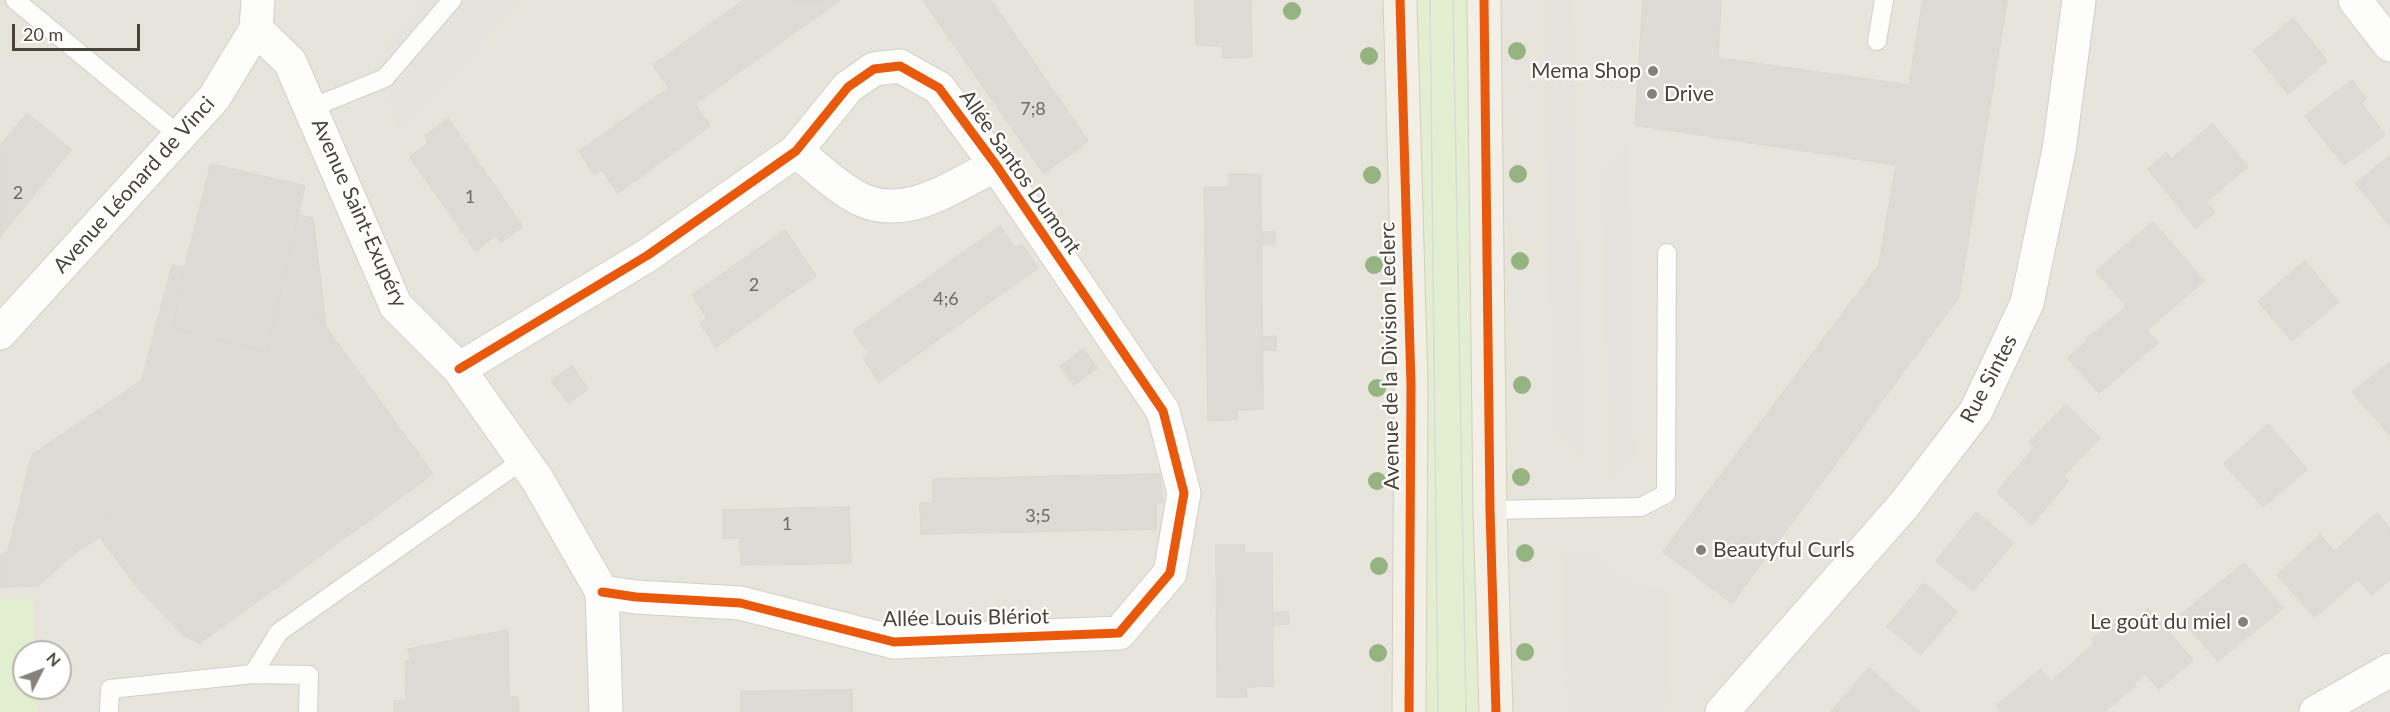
<!DOCTYPE html>
<html>
<head>
<meta charset="utf-8">
<style>
	body { margin:0 }
	#map { position:relative; width:2390px; height:712px; overflow:hidden; background:#f4f2ee; font-family:Lato,sans-serif }
	canvas { display:block }
	.north { position:absolute; left:12px; top:640px; width:60px; height:60px; box-sizing:border-box; background:#fff; border:2px solid #b7b4b0; border-radius:50%; rotate:48deg; font-size:16px; font-weight:700; line-height:24px; text-align:center; color:#4b4439 }
	.north::after { content:''; display:block; margin:auto; width:21px; height:27px; background:#868178; clip-path:polygon(50% 0,100% 100%,50% 72%,0 100%) }
	.scale { position:absolute; left:12px; top:24px; width:128px; height:27px; box-sizing:border-box; border:3px solid #4b4439; border-top:0; padding-left:8px; font-size:18px; line-height:21px; white-space:nowrap; color:#4b4439; -webkit-text-stroke:4px #fff; paint-order:stroke }
</style>
</head>
<body>
<div id="map">
<canvas width="2390" height="712"></canvas>
<div class="north">N</div>
<div class="scale">20 m</div>
</div>
<script>
const ctx = document.querySelector('canvas').getContext('2d');
ctx.lineJoin = 'round';
function fill(path, color) { ctx.fillStyle = color; ctx.fill(path, 'evenodd'); }
function stroke(path, color, width, dash) { ctx.strokeStyle = color; ctx.lineWidth = width; ctx.lineCap = dash ? 'butt' : 'round'; ctx.setLineDash(dash || []); ctx.stroke(path); }
function drawText(font, color, halo, rows, align = 'center') {
  ctx.font = font + ' Lato,sans-serif'; ctx.lineWidth = 4.5; ctx.setLineDash([]); ctx.textBaseline = 'middle'; ctx.strokeStyle = halo; ctx.fillStyle = color; for (const [text, x, y, turn = 0] of rows) {
    ctx.save(); ctx.translate(x, y); ctx.rotate((+turn || 0) * Math.PI / 180); ctx.textAlign = isNaN(turn) ? turn : align; if (halo) ctx.strokeText(text, 0, 0); ctx.fillText(text, 0, 0); ctx.restore();
  }
}
fill(new Path2D(`
	M0,0h2390v712h-2390zM24,652h36v36h-36z`), '#e7e4dc');
fill(new Path2D(`
	M1414,0h58l10,712h-57z
	M33,599l2,53h-11v36h12l1,24h-37v-112z`), '#e1eecf');
fill(new Path2D(`
	M423,0h97l-80,95 -41,35 -28,-65z
	M1543,0h30l11,458 -32,-29z
	M1628,143l7,313 -26,29 -8,-316z
	M1593,552l43,34 31,1 3,122 -20,3h-84l-3,-159z`), '#e6e3df');
const building = new Path2D(`
	M744,0l95,1 -144,103 15,22 -92,67 -16,-23 -7,5 -16,-24 90,-63 -16,-23z
	M923,0h68l97,141 -44,33z
	M1195,0h56l1,57 -30,1 1,-12 -27,-1z
	M1643,0h78l-3,58 191,27 14,-85h84l-48,297 -227,306 -69,-51 216,-287 17,-100 -261,-40z
	M2293,18l34,43 -39,33 -34,-43z
	M2352,80l14,19 -5,4 24,32 -41,30 -39,-49z
	M27,113l44,37 -71,86v-90z
	M448,119l75,108 -22,15 -6,-7 -19,16 -66,-94 18,-14 -3,-7z
	M2212,124l36,42 -42,36 9,10 -19,16 -48,-59 18,-16 12,15 11,-10 -7,-8z
	M2182,150l7,8 -11,10 -7,-9z
	M2390,156v70l-34,-43z
	M211,164l94,22 -38,166 -94,-24 12,-61z
	M1229,174l32,1 2,234 -26,1v9l-29,2 -4,-234h26z
	M298,215l15,3 13,109 -9,-12 -50,37z
	M2153,222l51,59 -57,49 -51,-59z
	M1000,226l15,22 7,-4 16,24 -159,114 -16,-24 6,-5 -16,-22z
	M785,230l31,46 -100,71 -16,-24 7,-5 -15,-23z
	M1262,232h13v13l-13,-1z
	M2305,261l33,41 -46,39 -34,-40z
	M172,266l13,1 -12,61 94,24 -181,134 114,157 -17,-8 -46,-48 -37,-50 -23,14 -39,35 -38,1v-31l8,-4 24,-97 110,-75z
	M2127,307l31,36 -59,50 -31,-35 19,-17 -1,-2z
	M317,315l116,159 -233,169 -114,-157z
	M1276,336v14h-13v-13z
	M1083,349l14,19 -23,17 -14,-19z
	M2390,362v73l-38,-43z
	M572,366l16,23 -20,14 -17,-23z
	M2066,405l34,33 -37,38 5,5 -36,44 -35,-33 38,-45 -6,-5z
	M2268,424l39,45 -44,38 -39,-43z
	M1160,474l3,28 -7,2v25l-235,5 -1,-31h13v-24z
	M849,507l2,56 -110,2 -1,-27h-17v-28z
	M1976,512l37,31 -40,48 -37,-30z
	M2377,513l13,16v50l-18,16 -38,-43z
	M2320,535l38,44 -43,38 -38,-42z
	M1216,545h29l-1,8h28l1,133 -27,1 1,10h-30z
	M2244,563l39,45 -65,53 -39,-45z
	M1924,583l33,29 -36,42 -34,-27z
	M2148,609l45,51 -34,29 -14,-15 -12,10 2,2 -31,26h-102l-6,-6 45,-37 10,13 44,-39 -3,-3 18,-16 9,11z
	M1289,612v12l-16,1 -1,-12z
	M2116,619l8,11 -5,5 -9,-11z
	M508,630l1,67h9l1,15h-125v-11l12,-1 -1,-38 6,-3 -3,-10z
	M1869,668l50,44h-88z
	M852,690v22h-111v-21z`);
fill(building, '#dedbd6');
stroke(building, '#dcd9d4', 1.5);
const lane = new Path2D(`
	M15,0l165,136
	M1877,41l7,-41
	M311,108l74,-30 67,-78
	M1490,510l151,-3 25,-13 1,-241
	M253,674l26,-42 244,-172
	M109,712l1,-23 143,-15 56,1 -1,37`);
const street = new Path2D(`
	M2355,0l35,45
	M256,29l34,33 106,244 63,63 78,110 65,113 4,120
	M796,151c18,14 35,31 55,43 49,32 100,-7 145,-29
	M0,333l214,-235 42,-69 2,-29
	M459,369l189,-114 148,-104 52,-64 26,-18 26,-3 39,22 57,77 167,246 21,82 -14,80 -51,60 -225,9 -154,-39 -104,-6 -34,-5
	M1722,712l182,-207 72,-94 51,-108 32,-153 20,-150
	M2316,712l74,-42`);
const primary = new Path2D(`
	M1400,0l11,385 -2,327
	M1484,0l6,510 6,202`);
stroke(lane, '#d2d0cb', 20);
stroke(street, '#d2d0cb', 35);
stroke(primary, '#d6cebb', 35);
stroke(lane, '#fdfdfc', 18);
stroke(street, '#fdfdfc', 33);
stroke(primary, '#f2efe6', 33);
stroke(new Path2D(`
	M1430,0l8,712
	M1453,0l13,712`), '#dbdbda', 1.5);
stroke(new Path2D(`
	M1400,0l11,385 -2,327
	M1484,0l6,510 6,202
	M459,369l189,-114 148,-104 52,-64 26,-18 26,-3 39,22 57,77 167,246 21,82 -14,80 -51,60 -225,9 -154,-39 -104,-6 -34,-5`), '#e8590c', 9);
ctx.fillStyle = '#96b382';
for (const [x, y] of [
	[1292,11],
	[1517,51],
	[1369,56],
	[1518,174],
	[1372,175],
	[1520,261],
	[1374,265],
	[1522,385],
	[1377,388],
	[1521,477],
	[1377,481],
	[1525,553],
	[1379,566],
	[1525,652],
	[1378,653]
]) { ctx.beginPath(); ctx.arc(x, y, 9, 0, 2 * Math.PI); ctx.fill(); }
for (const [x, y, r, color] of [
	[1653,71,6,"#868178"],
	[1652,94,6,"#868178"],
	[1701,550,6,"#868178"],
	[2243,622,6,"#868178"]
]) { const dot = new Path2D(); dot.arc(x, y, r, 0, 2 * Math.PI); ctx.fillStyle = color; ctx.fill(dot); stroke(dot, '#fff', 2); }
drawText('18px', '#706a61', null, [
	["7;8",1033,109],
	["2",18,193],
	["1",470,197],
	["2",754,285],
	["4;6",946,299],
	["3;5",1038,516],
	["1",787,524]
]);
drawText('21px', '#4b4439', '#fff', [
	["Mema Shop",1641,71],
	["Drive",1664,94,"left"],
	["Beautyful Curls",1713,550,"left"],
	["Le goût du miel",2231,622]
], 'right');
drawText('21px', '#4b4439', '#fff', [
	["Allée Santos Dumont",1020,172,55],
	["Avenue Léonard de Vinci",134,185,-48],
	["Avenue Saint-Exupéry",359,213,66],
	["Avenue de la Division Leclerc",1390,356,-91],
	["Rue Sintes",1989,379,-62],
	["Allée Louis Blériot",966,618,-1]
]);
</script>
</body>
</html>
